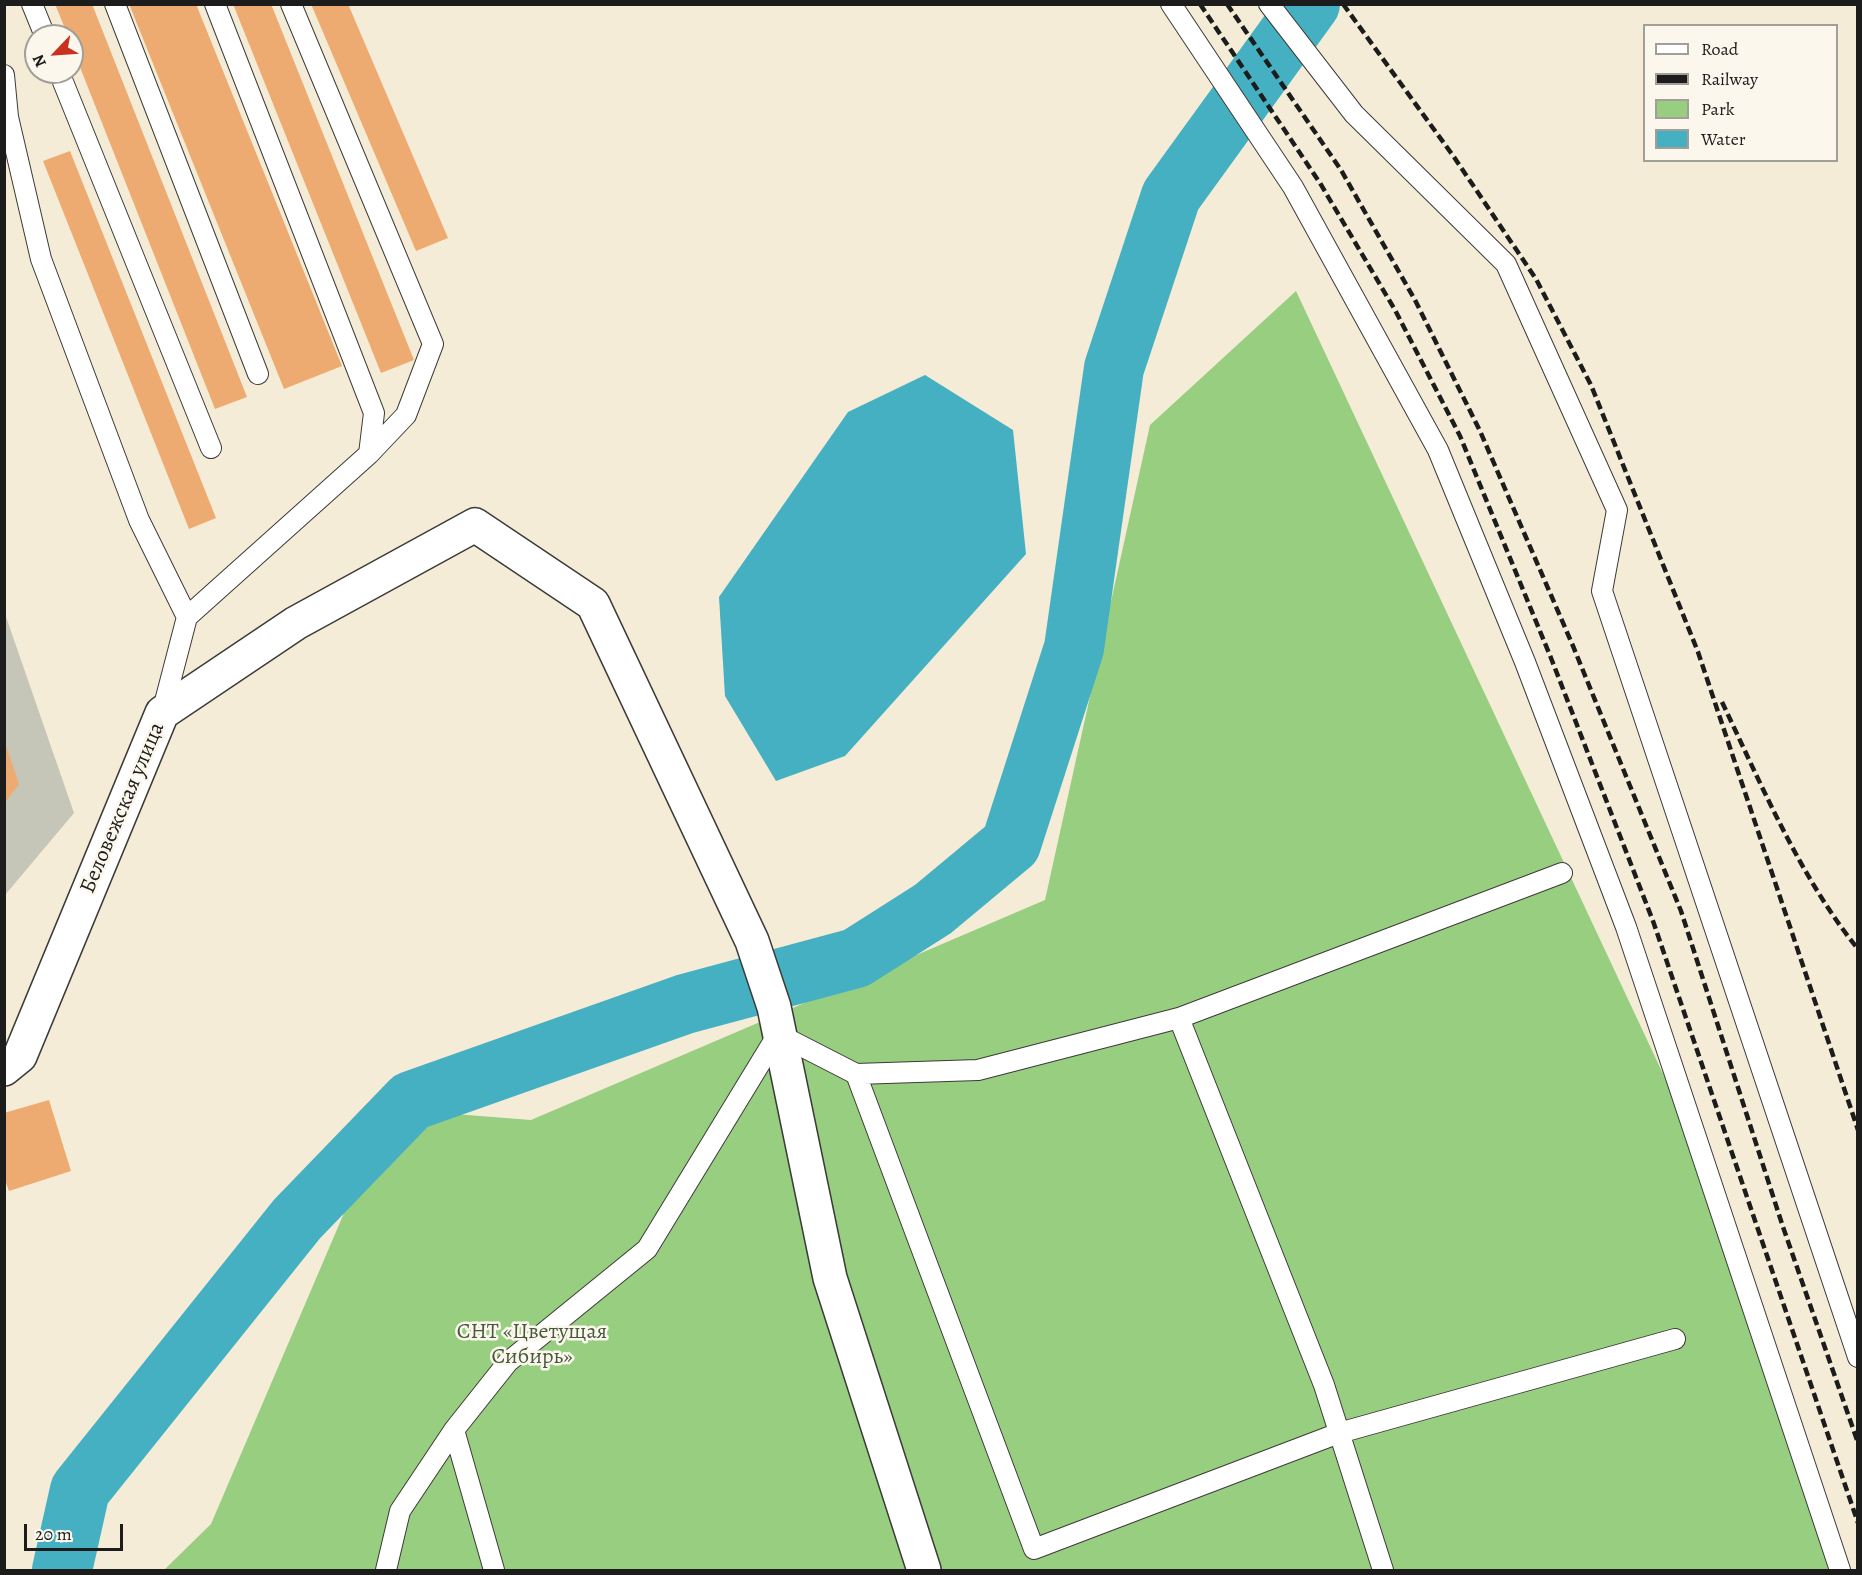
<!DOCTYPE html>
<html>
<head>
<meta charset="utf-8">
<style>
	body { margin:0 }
	#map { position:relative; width:1862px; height:1575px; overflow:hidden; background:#f4ecd7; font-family:Alegreya,serif }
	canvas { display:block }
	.frame { position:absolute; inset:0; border:6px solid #1c1c1c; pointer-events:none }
	.legend { position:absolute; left:1643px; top:24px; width:195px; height:138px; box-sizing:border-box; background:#fbf7ec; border:2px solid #a29f99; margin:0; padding:8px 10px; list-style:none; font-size:18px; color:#1c1c1c }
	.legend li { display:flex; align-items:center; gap:12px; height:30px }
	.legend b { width:30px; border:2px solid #a29f99 }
	.north { position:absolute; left:24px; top:24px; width:60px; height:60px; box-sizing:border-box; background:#fbf7ec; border:2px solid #a29f99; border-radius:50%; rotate:245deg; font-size:16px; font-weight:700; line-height:24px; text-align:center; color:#1c1c1c }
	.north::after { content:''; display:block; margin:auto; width:21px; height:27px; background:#c8321e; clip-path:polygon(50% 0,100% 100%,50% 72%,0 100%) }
	.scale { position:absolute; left:24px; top:1524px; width:99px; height:27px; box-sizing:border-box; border:3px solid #1c1c1c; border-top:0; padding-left:8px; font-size:18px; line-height:21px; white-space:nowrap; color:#1c1c1c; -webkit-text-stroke:4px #fbf7ec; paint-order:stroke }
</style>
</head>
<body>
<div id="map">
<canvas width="1862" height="1575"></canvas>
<div class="frame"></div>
<ul class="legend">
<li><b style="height:8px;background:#fff"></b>Road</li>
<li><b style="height:8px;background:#1c1c1c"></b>Railway</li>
<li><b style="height:16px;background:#97ce80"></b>Park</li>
<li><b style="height:16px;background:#45b0c2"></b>Water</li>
</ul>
<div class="north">N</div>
<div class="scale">20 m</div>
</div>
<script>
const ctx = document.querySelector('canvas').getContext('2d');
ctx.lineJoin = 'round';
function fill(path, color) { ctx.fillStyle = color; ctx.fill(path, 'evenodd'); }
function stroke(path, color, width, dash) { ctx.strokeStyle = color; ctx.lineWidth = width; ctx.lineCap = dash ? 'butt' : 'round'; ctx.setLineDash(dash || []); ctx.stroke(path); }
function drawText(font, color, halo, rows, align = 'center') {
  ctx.font = font + ' Alegreya,serif'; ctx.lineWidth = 5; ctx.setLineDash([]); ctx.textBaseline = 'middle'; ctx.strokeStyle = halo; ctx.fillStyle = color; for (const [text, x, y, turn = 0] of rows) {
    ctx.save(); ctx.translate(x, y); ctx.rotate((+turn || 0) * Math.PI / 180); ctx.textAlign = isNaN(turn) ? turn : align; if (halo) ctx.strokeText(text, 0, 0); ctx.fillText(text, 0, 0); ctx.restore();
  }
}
fill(new Path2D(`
	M4,611l70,202 -69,82h-1z`), '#c5c5b8');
fill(new Path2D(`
	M1296,291l398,849 140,430h-1670l47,-46 151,-353 41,-61 128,10 514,-220 105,-475z`), '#97ce80');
fill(new Path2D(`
	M925,375l88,55 13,124 -181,202 -69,25 -51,-85 -6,-99 129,-185z`), '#45b0c2');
stroke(new Path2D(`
	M62,1570l18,-80 217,-271 114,-118 274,-97 171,-46 77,-49 78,-65 63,-196 40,-280 57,-172 139,-192`), '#45b0c2', 60);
fill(new Path2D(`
	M55,4h37l155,393 -32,12 -143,-362v-11h-4z
	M129,4h67l146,362 -58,23z
	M233,4h38l143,356 -33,13z
	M311,4h37l100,234 -32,13z
	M70,151l146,367 -27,11 -146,-368z
	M4,740l15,44 -15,20z
	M49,1100l22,71 -62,20 -5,-14v-64z`), '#eeab71');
const service = new Path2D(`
	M32,4l13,32
	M115,4l143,370
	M291,4l142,340 -27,71 -37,39
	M1171,4l122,183 145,263 87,212 101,265 214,643
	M1269,4l85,110 152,150 111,246 -15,81 256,766
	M59,72l152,376
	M4,75l4,42 33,142 98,261 48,97
	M162,713l25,-96 182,-163 5,-41 -159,-409
	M1179,1018l145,367 59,185
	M856,1074l178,475 305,-116 336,-94
	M454,1430l40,140
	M386,1570l14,-59 54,-81 54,-68 139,-113 131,-215 78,40 122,-4 201,-52 383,-145`);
const minor = new Path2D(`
	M4,1069l16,-13 142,-343 134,-90 179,-98 118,79 159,337 22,66 56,271 94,292`);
stroke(service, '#3c3b38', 22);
stroke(minor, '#3c3b38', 36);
stroke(service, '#fff', 20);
stroke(minor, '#fff', 33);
stroke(new Path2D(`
	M1200,4l120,179 75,127 65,126 91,222 102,263 205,602
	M1227,4l114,166 74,130 65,131 93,215 108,265 102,316 75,216
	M1343,4l111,153 82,122 55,106 107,267 160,478
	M1722,702c39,82 79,177 136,247`), '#1c1c1c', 4.5, [9, 4.5]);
drawText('22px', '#1c1c1c', '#fbf7ec', [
	["Беловежская улица",123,808,-67]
]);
drawText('22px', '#475a3f', '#fbf7ec', [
	["СНТ «Цветущая",532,1333],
	["Сибирь»",532,1358]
]);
</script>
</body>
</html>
